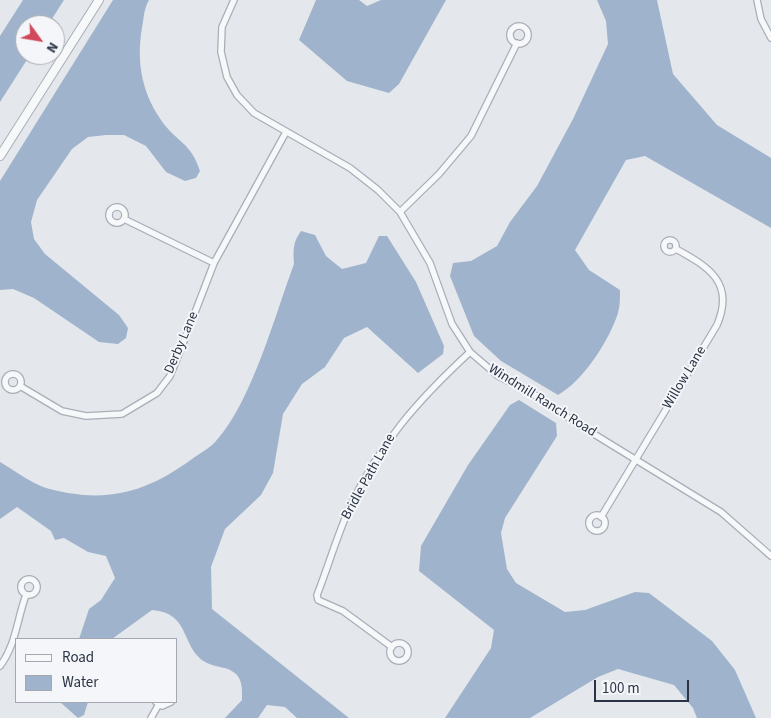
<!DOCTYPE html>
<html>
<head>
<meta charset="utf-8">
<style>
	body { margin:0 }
	#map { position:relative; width:771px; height:718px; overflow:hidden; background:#e4e7ec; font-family:"Source Sans 3",sans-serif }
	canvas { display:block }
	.legend { position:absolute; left:15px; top:638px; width:162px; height:65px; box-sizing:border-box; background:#f4f6f9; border:1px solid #a4a8b1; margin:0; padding:6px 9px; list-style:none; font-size:15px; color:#2b3445 }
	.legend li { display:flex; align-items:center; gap:10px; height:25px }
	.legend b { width:25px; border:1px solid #a4a8b1 }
	.north { position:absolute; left:15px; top:15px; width:50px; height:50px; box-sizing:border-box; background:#f4f6f9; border:1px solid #a4a8b1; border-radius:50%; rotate:122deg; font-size:14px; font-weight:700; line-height:20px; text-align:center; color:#2b3445 }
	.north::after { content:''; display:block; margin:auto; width:18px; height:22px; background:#d1495b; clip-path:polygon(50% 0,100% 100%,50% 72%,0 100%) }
	.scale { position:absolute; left:594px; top:680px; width:95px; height:22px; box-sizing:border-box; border:2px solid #2b3445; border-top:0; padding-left:6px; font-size:15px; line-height:18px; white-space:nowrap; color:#2b3445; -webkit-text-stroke:4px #f4f6f9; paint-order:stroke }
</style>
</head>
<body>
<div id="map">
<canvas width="771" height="718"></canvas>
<ul class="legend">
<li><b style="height:6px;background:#f7f8fa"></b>Road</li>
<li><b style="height:14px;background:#9fb4cc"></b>Water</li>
</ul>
<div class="north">N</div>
<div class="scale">100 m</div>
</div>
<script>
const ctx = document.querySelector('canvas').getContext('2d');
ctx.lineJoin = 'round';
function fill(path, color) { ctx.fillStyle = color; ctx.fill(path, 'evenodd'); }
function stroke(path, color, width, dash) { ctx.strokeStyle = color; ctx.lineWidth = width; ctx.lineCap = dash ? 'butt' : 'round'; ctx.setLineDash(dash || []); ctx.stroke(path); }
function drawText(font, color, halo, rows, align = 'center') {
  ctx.font = font + ' "Source Sans 3",sans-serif'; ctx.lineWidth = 4; ctx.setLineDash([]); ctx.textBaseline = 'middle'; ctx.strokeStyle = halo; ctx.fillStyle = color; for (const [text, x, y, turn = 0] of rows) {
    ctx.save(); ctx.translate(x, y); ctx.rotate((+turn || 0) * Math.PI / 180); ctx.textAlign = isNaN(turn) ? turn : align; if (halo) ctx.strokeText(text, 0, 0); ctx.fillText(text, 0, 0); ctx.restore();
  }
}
fill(new Path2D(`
	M23,0h41l-16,25h-23v30h5l-30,47v-66z
	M113,0h36c-4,7 -5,14 -6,22 -7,35 -3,68 18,98 15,22 30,22 39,51l-4,7 -11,3 -19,-9 -20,-26 -22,-11h-18l-18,2 -16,12 -35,51 -6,22 3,17 11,15 74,61 9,13 -2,10 -8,6 -19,-2 -65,-44 -21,-9 -13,1v-109z
	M316,0h43l8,6 14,-6h65l-47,84 -10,9 -42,-12 -48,-41z
	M597,0h60l16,74 44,51 54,33v70l-126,-72 -19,4 -51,90 14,20 31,20c0,7 0,16 -2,23 -9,28 -35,68 -60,82l-57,-34 -27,-25 -24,-60 3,-13 18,-2 26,-15 13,-24 27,-36 36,-67 35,-75 -2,-23z
	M301,231l14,4 11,21 16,13 24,-6 13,-27h8l29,46 28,64 -1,8 -25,19 -51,-46 -23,11 -19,29 -23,17 -19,30 -10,59 -12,22 -36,34 -14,38 1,42 137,109h-52l-12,-11 -18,-2 -9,13h-33l17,-18c0,-9 1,-19 -6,-26 -9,-8 -19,-6 -29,-11 -27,-14 -15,-50 -55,-53l-40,29h-33l10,-30 12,-9 14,-22 -9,-22 -18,-4 -24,-14 -9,2 -4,-9 -34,-24 -17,12v-57c14,8 31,21 46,26 58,16 98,6 146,-29 8,-6 18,-11 24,-18 36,-40 59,-126 78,-177 -1,-14 -1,-22 7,-33z
	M519,400l37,23 1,13 -52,82 -4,15 6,36 9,14 49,29 20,-2 50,-18 14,1 63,48 23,29 21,48h-59l-4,-10 -19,-23 -56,-16 -20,8 -68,41h-85l46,-70 3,-18 -75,-59 2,-25 47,-81 42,-60z
	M60,702h28l-4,13 -6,3z`), '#9fb4cc');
const minor = new Path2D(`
	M234,0l-12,27 -1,25 6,25 10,18 17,18 96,55 28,22 22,22 30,51 22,61 18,28 28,24 37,19 41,28 145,89 50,44
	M757,0l4,19 10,19
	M510 35a9 9 0 1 1 18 0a9 9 0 1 1-18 0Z
	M109 215a8 8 0 1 1 16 0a8 8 0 1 1-16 0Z
	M400,212l39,-38 32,-38 46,-93
	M124,219l90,44
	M664 246a6 6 0 1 1 12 0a6 6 0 1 1-12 0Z
	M5 382a8 8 0 1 1 16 0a8 8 0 1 1-16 0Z
	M20,386l42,25 24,5 36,-2 35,-21 13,-17 9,-22 35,-91 72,-131
	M589 523a8 8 0 1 1 16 0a8 8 0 1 1-16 0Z
	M601,517l116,-192c18,-42 -8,-58 -41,-76
	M21 587a8 8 0 1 1 16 0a8 8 0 1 1-16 0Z
	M390 652a9 9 0 1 1 18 0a9 9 0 1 1-18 0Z
	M392,647l-49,-36 -25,-11 -1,-5c11,-28 20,-59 32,-86 30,-65 69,-109 121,-157
	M0,666c16,-21 17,-47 26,-71
	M156,702l6,4 9,-4
	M151,718l8,-14`);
const tertiary = new Path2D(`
	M0,156l99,-156`);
stroke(minor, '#a9aeb7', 8);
stroke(tertiary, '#a9aeb7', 10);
stroke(minor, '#f7f8fa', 5.5);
stroke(tertiary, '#f7f8fa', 8);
drawText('14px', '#2b3445', '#f4f6f9', [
	["Derby Lane",182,343,-67],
	["Willow Lane",685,378,-59],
	["Windmill Ranch Road",542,401,32],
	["Bridle Path Lane",369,477,-61]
]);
</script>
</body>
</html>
